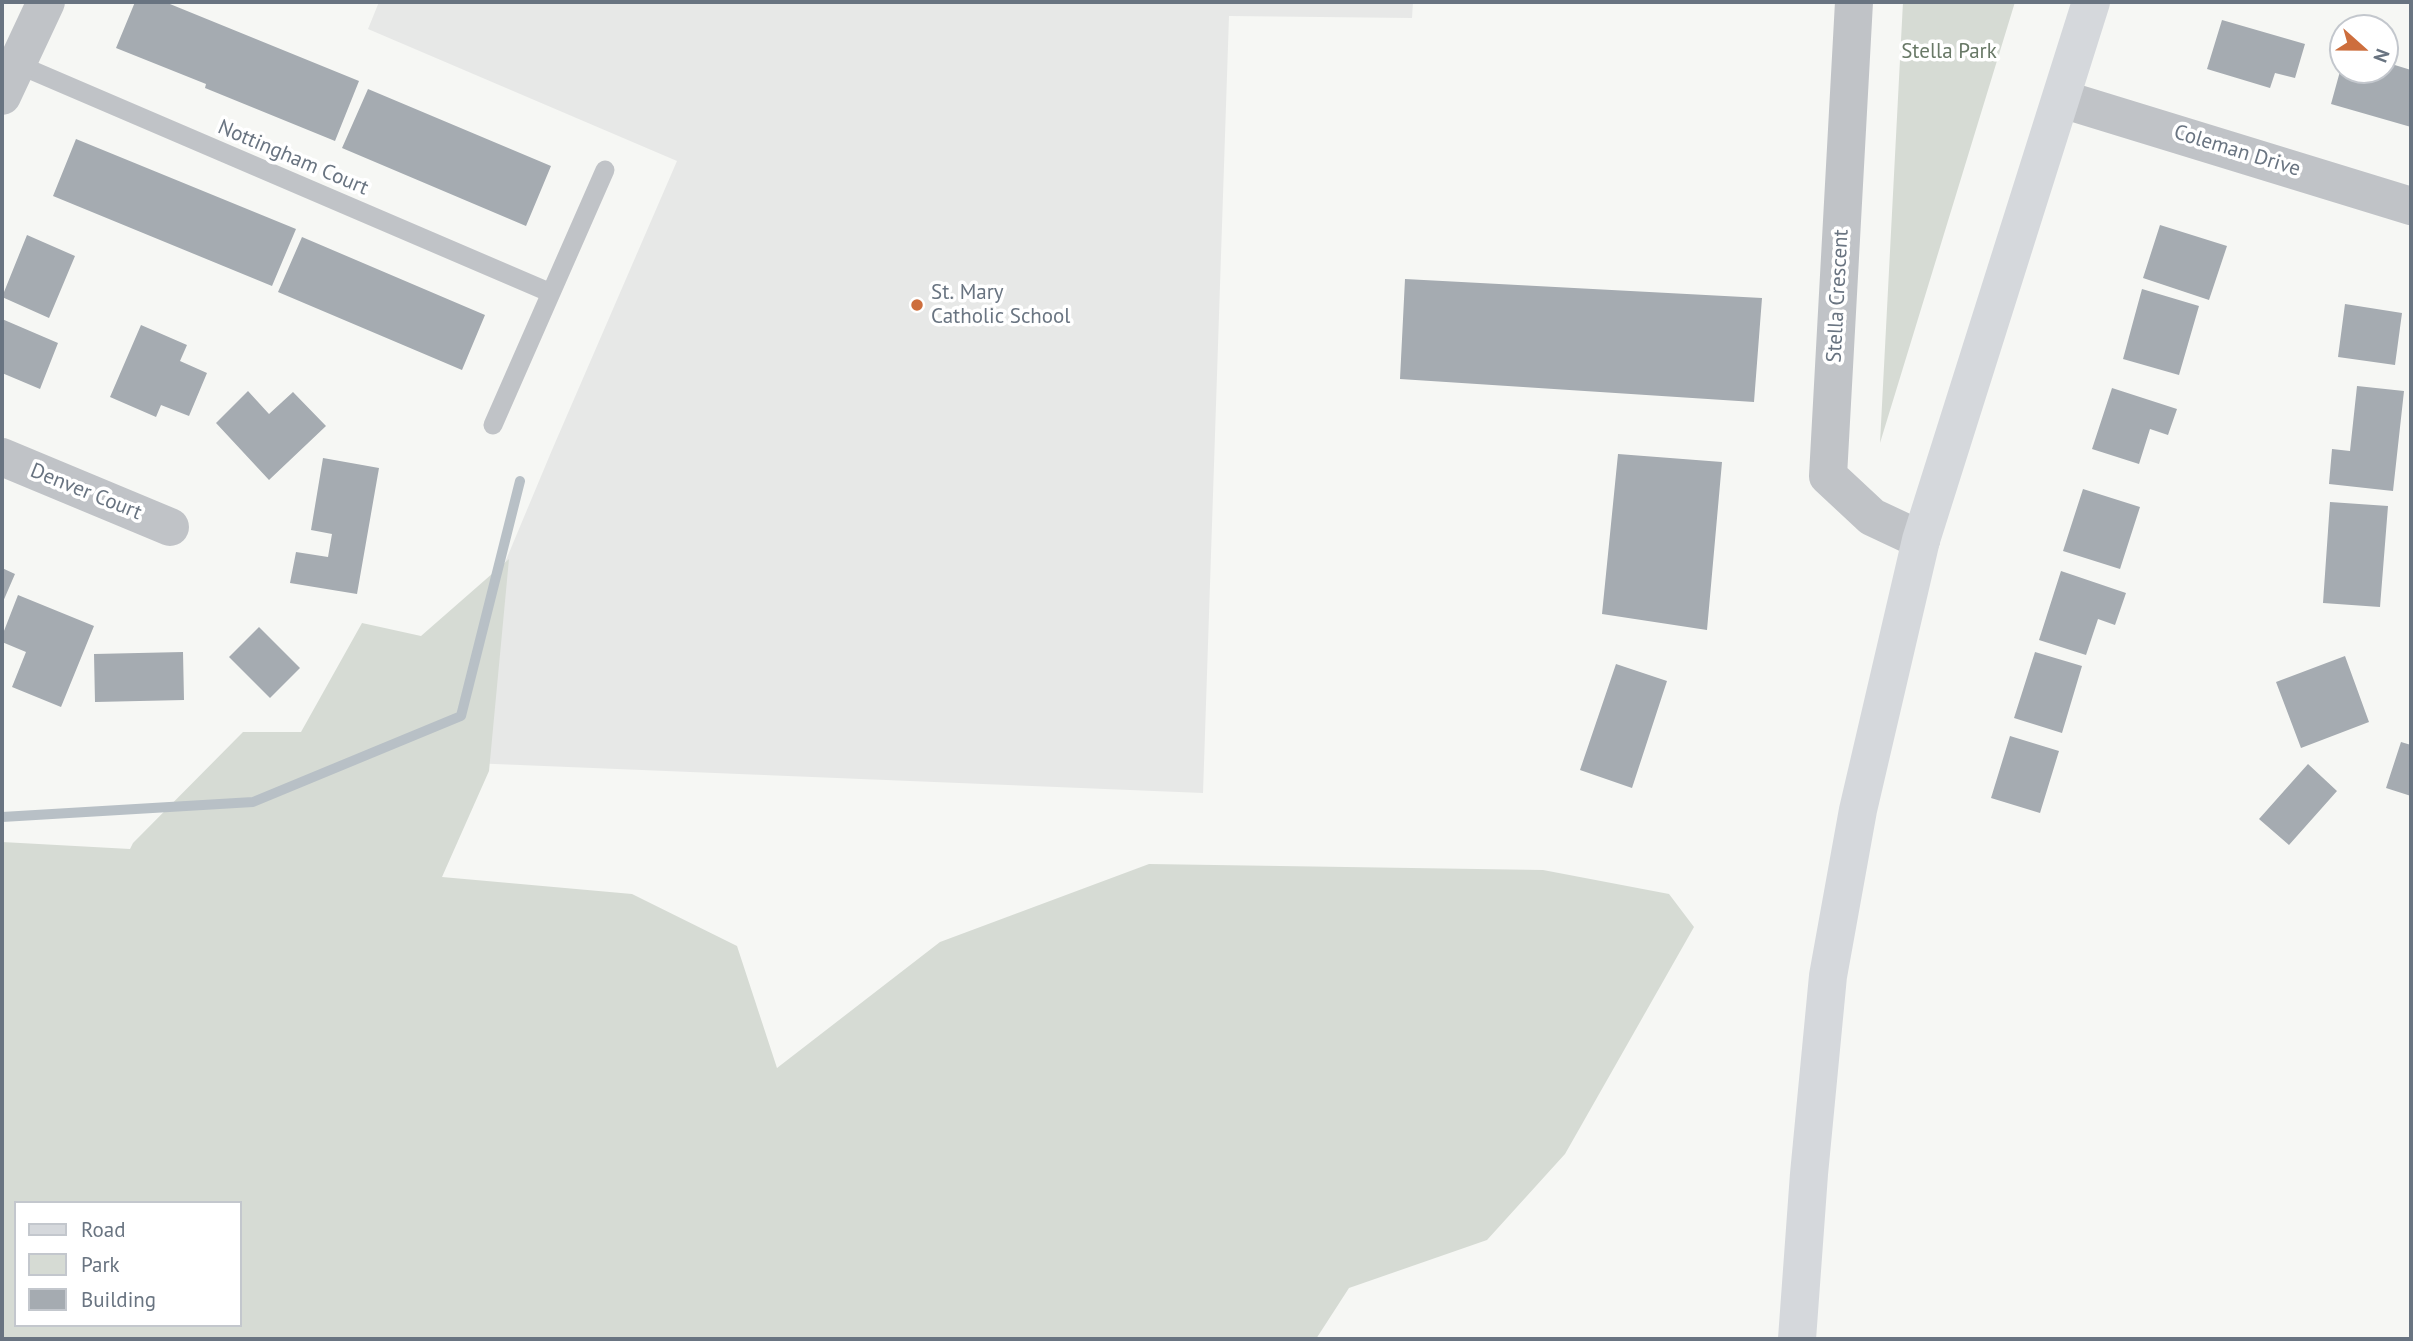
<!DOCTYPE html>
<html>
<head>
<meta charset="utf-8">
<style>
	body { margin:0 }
	#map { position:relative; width:2413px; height:1341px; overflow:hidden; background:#f6f7f4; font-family:"PT Sans",sans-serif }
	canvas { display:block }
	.frame { position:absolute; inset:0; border:4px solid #697481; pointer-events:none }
	.legend { position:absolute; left:14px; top:1201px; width:228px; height:126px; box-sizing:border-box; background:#fff; border:2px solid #c3c7cd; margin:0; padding:9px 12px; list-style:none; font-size:21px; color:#697481 }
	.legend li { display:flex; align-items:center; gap:14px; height:35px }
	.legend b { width:35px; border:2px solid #c3c7cd }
	.north { position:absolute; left:2329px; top:14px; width:70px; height:70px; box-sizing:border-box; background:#fff; border:2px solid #c3c7cd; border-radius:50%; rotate:111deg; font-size:19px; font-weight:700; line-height:28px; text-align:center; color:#697481 }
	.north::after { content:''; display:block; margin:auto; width:24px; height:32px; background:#cd6e3d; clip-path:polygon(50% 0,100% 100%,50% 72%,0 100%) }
</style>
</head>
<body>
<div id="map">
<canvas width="2413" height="1341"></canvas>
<div class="frame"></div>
<ul class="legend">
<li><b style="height:9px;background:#d5d8dc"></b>Road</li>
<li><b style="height:19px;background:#d6dbd4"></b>Park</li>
<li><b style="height:19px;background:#a5abb1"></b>Building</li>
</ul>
<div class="north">N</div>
</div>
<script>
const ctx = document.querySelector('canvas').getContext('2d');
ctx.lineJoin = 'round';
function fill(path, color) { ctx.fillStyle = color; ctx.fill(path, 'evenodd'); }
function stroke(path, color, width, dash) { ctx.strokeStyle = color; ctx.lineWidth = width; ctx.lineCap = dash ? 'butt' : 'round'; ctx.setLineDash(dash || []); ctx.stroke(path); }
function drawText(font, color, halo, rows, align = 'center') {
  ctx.font = font + ' "PT Sans",sans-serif'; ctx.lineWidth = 7; ctx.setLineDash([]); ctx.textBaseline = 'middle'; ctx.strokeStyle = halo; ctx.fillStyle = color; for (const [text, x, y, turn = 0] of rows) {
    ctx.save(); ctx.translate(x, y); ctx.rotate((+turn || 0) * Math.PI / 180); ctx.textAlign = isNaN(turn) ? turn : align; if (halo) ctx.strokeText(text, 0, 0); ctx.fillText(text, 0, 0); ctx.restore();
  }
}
fill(new Path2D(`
	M379,2h1034l-1,16 -183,-2 -26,777 -781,-32 130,-311 125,-289 -309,-132z`), '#e7e8e7');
fill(new Path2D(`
	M1903,2h112l-135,441z
	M509,559l-20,212 -47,106 190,17 105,52 40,122 163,-126 209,-78 394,6 126,24 25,33 -129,227 -78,86 -138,48 -33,51h-1314v-497l128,7 3,-6 110,-111h58l61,-109 59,13zM16,1203h224v122h-224z`), '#d6dbd4');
stroke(new Path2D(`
	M2,817l251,-15 208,-86 59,-235`), '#b8c0c6', 10);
fill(new Path2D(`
	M135,2h30l194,79 -24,60 -130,-53 1,-4 -90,-36z
	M2222,20l83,24 -10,34 -20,-5 -5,15 -63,-19z
	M2385,62l26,8v57l-80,-23 11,-40 1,6h42z
	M368,89l183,77 -25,60 -184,-78z
	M76,139l220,90 -24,57 -219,-90z
	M2160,225l67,21 -18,54 -66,-22z
	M27,235l48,21 -26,62 -47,-21z
	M302,237l183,78 -23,55 -184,-78z
	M1405,279l357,19 -8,104 -354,-23z
	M2142,289l57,17 -20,69 -56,-16z
	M2345,304l57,9 -7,52 -57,-8z
	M2,319l56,24 -18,46 -38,-16z
	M141,325l46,20 -7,16 27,12 -18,43 -28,-11 -5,12 -46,-20z
	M2357,386l47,5 -11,100 -64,-7 3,-35 18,2z
	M2112,388l65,21 -9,26 -18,-6 -11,35 -47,-15z
	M248,391l21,23 24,-22 33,34 -57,54 -53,-57z
	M1618,454l104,8 -15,168 -105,-16z
	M323,458l56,10 -22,126 -67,-11 6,-31 32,5 4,-23 -21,-4z
	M2083,489l57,18 -20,62 -57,-18z
	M2330,502l58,4 -8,101 -57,-4z
	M2,568l13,6 -13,30z
	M2061,571l65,22 -11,32 -17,-6 -12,36 -47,-15z
	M18,595l76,31 -33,81 -49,-20 14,-35 -24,-10v-6z
	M259,627l41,41 -30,30 -41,-41z
	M183,652l1,48 -89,2 -1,-48z
	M2035,652l47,14 -20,67 -48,-15z
	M2345,656l24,66 -68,26 -25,-66z
	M1616,664l51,17 -35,107 -52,-18z
	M2010,736l49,15 -19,62 -49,-15z
	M2401,742l10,3v51l-25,-8z
	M2308,764l29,27 -48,54 -30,-26z`), '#a5abb1');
stroke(new Path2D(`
	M17,64l534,229
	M493,425l112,-255`), '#c0c3c7', 19);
stroke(new Path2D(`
	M1854,2l-26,474 44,41 49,23
	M2062,99l349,107
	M2,457l168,70`), '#c0c3c7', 38);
stroke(new Path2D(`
	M2,96l44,-94`), '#c0c3c7', 38);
stroke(new Path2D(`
	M1797,1339l12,-165 19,-198 30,-166 63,-270 170,-538`), '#d5d8dc', 38);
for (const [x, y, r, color] of [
	[917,305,7,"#cd6e3d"]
]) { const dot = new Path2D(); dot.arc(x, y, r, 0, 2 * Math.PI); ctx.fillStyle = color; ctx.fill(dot); stroke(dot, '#fff', 2.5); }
drawText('21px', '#697967', '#fff', [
	["Stella Park",1949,52]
]);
drawText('21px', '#697481', '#fff', [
	["Coleman Drive",2237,151,17],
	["Nottingham Court",293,158,23],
	["Stella Crescent",1838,296,-87],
	["Denver Court",86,492,22]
]);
drawText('21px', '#697481', '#fff', [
	["St. Mary",931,293],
	["Catholic School",931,317]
], 'left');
</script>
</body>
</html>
